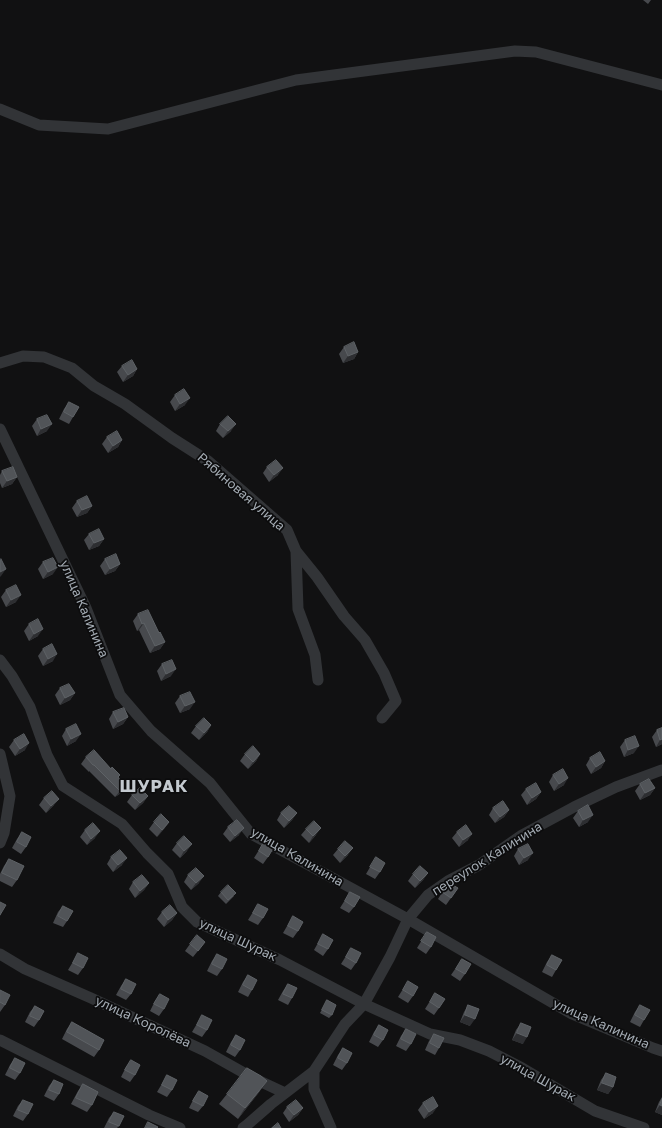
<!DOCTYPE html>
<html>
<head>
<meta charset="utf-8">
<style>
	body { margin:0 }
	canvas { display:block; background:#111112 }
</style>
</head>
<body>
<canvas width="662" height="1128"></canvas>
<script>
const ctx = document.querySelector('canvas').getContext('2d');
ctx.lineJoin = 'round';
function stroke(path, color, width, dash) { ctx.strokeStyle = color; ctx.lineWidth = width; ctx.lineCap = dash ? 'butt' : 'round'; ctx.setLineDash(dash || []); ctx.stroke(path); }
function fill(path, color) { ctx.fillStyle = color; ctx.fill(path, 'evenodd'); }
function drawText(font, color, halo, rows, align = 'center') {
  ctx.font = font + ' "Golos Text",sans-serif'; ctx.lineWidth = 3.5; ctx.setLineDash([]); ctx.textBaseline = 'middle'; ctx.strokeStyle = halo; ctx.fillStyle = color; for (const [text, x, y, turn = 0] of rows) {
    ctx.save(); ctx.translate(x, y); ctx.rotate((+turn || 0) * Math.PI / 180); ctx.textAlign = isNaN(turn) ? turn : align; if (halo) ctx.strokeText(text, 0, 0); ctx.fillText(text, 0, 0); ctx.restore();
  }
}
stroke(new Path2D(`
	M0,109l39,16 69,4 188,-49 219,-29 21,1 126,33
	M0,363l23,-7 21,1 28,11 22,18 31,18 47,34 36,23 79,69 9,21 21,26 27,39 21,24 19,33 12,28 -14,17
	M0,429l86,179 34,87 31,36 59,52 41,51 67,36 90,49 164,95 81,34 9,3
	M296,551l2,58 17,46 3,25
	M0,660l12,16 18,31 17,48 16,31 59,38 25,29 21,21 14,33 15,15 83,38 84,44 66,30 30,6 29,11 33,17 73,43 49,17
	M0,754l10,42 -6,37 -4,10
	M0,954l25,15 66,29 114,53 48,27 32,15
	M0,1040l149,75 31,13
	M314,1071l31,-47 19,-20 26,-47 18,-38 20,-24 20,-14 31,-16 43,-30 52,-28 42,-20 46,-17
	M243,1128l4,-3 24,-21 43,-33v18l17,39`), '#323437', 11);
fill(new Path2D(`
	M643,0h8l-3,4z
	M344,347l14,5 -4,7 -11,4 -4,-9z
	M122,366l15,3 -4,7 -10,6 -6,-10z
	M175,395l10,10 -10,6 -5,-9z
	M69,402l4,15 -4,7 -10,-5 5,-10z
	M37,419l10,12 -10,5 -5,-10z
	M220,424l11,7 -8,7 -7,-7z
	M107,437l15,3 -4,7 -10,6 -6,-9z
	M267,467l11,8 -9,7 -6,-9z
	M2,471l15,6 -5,7 -10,4 -2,-5v-8z
	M77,501l15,5 -5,7 -10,4 -5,-9z
	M89,534l15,5 -5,7 -10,4 -5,-10z
	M105,559l15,5 -5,7 -10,4 -5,-9z
	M43,562l10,12 -10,5 -5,-10z
	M6,590l10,12 -10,5 -5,-10z
	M138,614l21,19 6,9 -5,7 -10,4 -11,-23 -2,1 -4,-10z
	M29,624l9,12 -9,5 -5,-10z
	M43,649l10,12 -10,5 -5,-10z
	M162,664l9,12 -10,5 -4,-10z
	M60,688l15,5 -5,7 -10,5 -5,-10z
	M180,696l10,13 -10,4 -5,-10z
	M113,712l15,5 -5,7 -10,5 -4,-10z
	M211,725l-4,7 -8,8 -8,-7 5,-7z
	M662,728v16l-6,3 -4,-10 5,-7z
	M66,729l10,12 -9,5 -5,-10z
	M14,740l11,10 -10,6 -6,-9z
	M625,740l9,13 -10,4 -4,-10z
	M245,754h15l-4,7 -8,8 -8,-8z
	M86,757l39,29 -4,7 -6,4 -26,-26v1l-8,-8z
	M590,758l15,3 -4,7 -10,6 -5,-9z
	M553,775l11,10 -10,6 -5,-9z
	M640,784l15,4 -5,7 -10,5 -5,-9z
	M526,789l15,3 -5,7 -9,6 -6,-10z
	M132,795l16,1 -5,7 -8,7 -8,-8z
	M44,798l10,7 -8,8 -7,-8z
	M493,808l16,2 -5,7 -9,6 -6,-8z
	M578,811l10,11 -9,5 -6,-9z
	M281,813h16l-5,7 -8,8 -7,-8z
	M154,822h15l-5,7 -7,8 -8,-8z
	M228,827l11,8 -9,7 -7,-8z
	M306,829l10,6 -7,8 -8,-8z
	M85,830l10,8 -8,7 -7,-8z
	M22,832l4,15 -5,7 -9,-6 5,-9z
	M457,832l11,8 -9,7 -7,-9z
	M264,842l4,15 -5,7 -9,-6z
	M177,843l10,8 -7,7 -8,-8z
	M338,849l10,6 -8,8 -7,-8z
	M518,849l10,11 -9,5 -5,-9z
	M111,857l11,8 -9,7 -6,-8z
	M376,857l4,15 -5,7 -9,-5z
	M9,859l8,21 -5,7 -12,-6v-7l4,-8z
	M428,873l-5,7 -8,8 -7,-7 5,-7z
	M188,875l11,8 -8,7 -7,-8z
	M133,882l16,1 -5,7 -9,8 -6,-9z
	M445,888h13l-12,17 -8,-6z
	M221,892l13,4 -8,8 -8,-8z
	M350,892l4,15 -5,6 -9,-5z
	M258,904l5,14 -5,7 -10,-5z
	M63,906l4,15 -4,6 -10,-4 5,-11z
	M162,912l15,1 -5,7 -8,7 -7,-8z
	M293,916l5,15 -5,7 -10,-5z
	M427,932l4,15 -5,7 -9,-6z
	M323,934l5,15 -5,7 -9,-6z
	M205,942l-12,15 -8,-6 5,-7z
	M351,948l5,15 -5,7 -10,-6z
	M78,953l5,15 -5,7 -10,-5 6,-10z
	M217,954l5,15 -5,7 -10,-5 5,-10z
	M552,955l4,15 -4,7 -10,-5 5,-10z
	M462,959l3,15 -5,7 -9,-6z
	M248,975l4,15 -4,7 -10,-5 5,-10z
	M126,979l5,15 -5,6 -10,-5 5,-9z
	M408,981l5,15 -5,7 -10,-6z
	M288,984l4,14 -4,7 -10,-5 5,-9z
	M0,991l5,14 -5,7z
	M435,993l4,15 -5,7 -9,-6z
	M160,994l4,15 -5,7 -9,-5 5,-10z
	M327,1000l5,15 -3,3 -9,-5z
	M468,1005l2,21 -10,-4 4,-10z
	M640,1005l4,15 -4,7 -10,-5 5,-10z
	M35,1006l4,14 -5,7 -9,-5 5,-10z
	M202,1015l5,15 -5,7 -10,-5 6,-10z
	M72,1022l27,28 -5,7 -32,-18 5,-10z
	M521,1023l2,21 -11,-4 4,-10z
	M379,1025l4,15 -5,7 -9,-5 5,-10z
	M406,1029l5,15 -5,7 -10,-5 5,-10z
	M434,1034l5,14 -4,7 -10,-5 4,-9z
	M236,1035l4,15 -5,7 -9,-5 5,-10z
	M343,1048l4,15 -5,7 -9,-5 5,-10z
	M15,1058l5,15 -5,7 -10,-5 5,-10z
	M131,1060l4,15 -5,7 -9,-5 5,-10z
	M606,1073l7,14 -5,7 -11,-4 4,-10z
	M167,1075l5,15 -5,7 -10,-5 6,-10z
	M54,1080l5,14 -5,7 -10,-5 5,-10z
	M83,1084l9,21 -5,7 -16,-8 7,-13z
	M199,1091l4,15 -5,6 -9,-4 5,-10z
	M260,1091l-22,28 -19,-15 8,-10z
	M662,1097v18l-7,-3 4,-10z
	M23,1100l5,14 -5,7 -10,-5 5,-10z
	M423,1103l10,10 -9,6 -6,-9z
	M287,1107l16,1 -5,7 -9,7 -6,-9z
	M114,1112l5,14 -2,2h-13l5,-10z`), '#47494d');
fill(new Path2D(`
	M358,352l-4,7 -11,4 5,-7z
	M137,369l-4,7 -10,6 5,-7z
	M190,398l-5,7 -10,6 5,-7z
	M52,424l-5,7 -10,5 4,-7z
	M236,424l-5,7 -8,7 5,-7z
	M122,440l-4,7 -10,6 5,-7z
	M283,468l-5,7 -9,7 5,-7z
	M17,477l-5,7 -10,4 5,-7z
	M92,506l-5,7 -10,4 5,-7z
	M104,539l-5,7 -10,4 5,-7z
	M120,564l-5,7 -10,4 5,-6z
	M58,567l-5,7 -10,5 5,-7z
	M6,569l-5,7 -1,1v-5z
	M21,595l-5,7 -10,5 5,-7z
	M144,623l-5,7 -2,1 5,-7z
	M43,629l-5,7 -9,5 5,-7z
	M165,642l-5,7 -10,4 5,-7z
	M57,654l-4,7 -10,5 5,-7z
	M176,669l-5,7 -10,5 5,-7z
	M75,693l-5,7 -10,5 5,-7z
	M195,702l-5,7 -10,4 5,-7z
	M128,717l-5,7 -10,5 5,-7z
	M211,725l-4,7 -8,8 5,-7z
	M81,734l-5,7 -9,5 4,-7z
	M662,739v5l-6,3 4,-7z
	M29,743l-4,7 -10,6 5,-7z
	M639,746l-5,7 -10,4 4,-7z
	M260,754l-4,7 -8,8 5,-7z
	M605,761l-4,7 -10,6 5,-7z
	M568,778l-4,7 -10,6 5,-7z
	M125,786l-4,7 -6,4 5,-6z
	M655,788l-5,7 -10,5 5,-7z
	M541,792l-5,7 -9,6 5,-7z
	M148,796l-5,7 -8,7 5,-7z
	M59,799l-5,6 -8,8 5,-7z
	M509,810l-5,7 -9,6 5,-6z
	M297,813l-5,7 -8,8 5,-7z
	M593,815l-5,7 -9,5 4,-7z
	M169,822l-5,7 -7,8 5,-7z
	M244,828l-5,7 -9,7 5,-6z
	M321,828l-5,7 -7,8 4,-7z
	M100,831l-5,7 -8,7 4,-6z
	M472,834l-4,6 -9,7 4,-7z
	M192,844l-5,7 -7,7 4,-7z
	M353,848l-5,7 -8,8 5,-7z
	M533,853l-5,7 -9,5 5,-7z
	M127,858l-5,7 -9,7 5,-7z
	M428,873l-5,7 -8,8 5,-7z
	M204,876l-5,7 -8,7 5,-7z
	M149,883l-5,7 -9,8 5,-7z
	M177,913l-5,7 -8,7 4,-7z
	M465,1015l10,4 -5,7 -10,-4z
	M517,1033l10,4 -4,7 -11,-4z
	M267,1081l-7,10 -22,28 7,-11z
	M602,1083l11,4 -5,7 -11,-4z
	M660,1105l2,1v9l-7,-3z
	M438,1106l-5,7 -9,6 5,-7z
	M303,1108l-5,7 -9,7 5,-7z`), '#2d2e31');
const building = new Path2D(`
	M354,342l4,10 -10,4 -4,-9z
	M132,360l5,9 -9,6 -6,-9z
	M184,389l6,9 -10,6 -5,-9z
	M69,402l10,5 -6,10 -9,-5z
	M47,415l5,9 -11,5 -4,-10z
	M228,416l8,8 -8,7 -8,-7z
	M117,431l5,9 -9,6 -6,-9z
	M276,460l7,8 -9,7 -7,-8z
	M13,467l4,10 -10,4 -5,-10z
	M87,496l5,10 -10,4 -5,-9z
	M99,529l5,10 -10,4 -5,-9z
	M116,554l4,10 -10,5 -5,-10z
	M53,558l5,9 -10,5 -5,-10z
	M1,559l5,10 -6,3v-12z
	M16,585l5,10 -10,5 -5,-10z
	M148,610l11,23 1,-1 5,10 -10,4 -11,-23 -2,1 -4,-10z
	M38,619l5,10 -9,5 -5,-10z
	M52,644l5,10 -9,5 -5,-10z
	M172,660l4,9 -10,5 -4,-10z
	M69,684l6,9 -10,5 -5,-10z
	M190,692l5,10 -10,4 -5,-10z
	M124,708l4,9 -10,5 -5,-10z
	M204,718l7,7 -7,8 -8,-7z
	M76,724l5,10 -10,5 -5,-10z
	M662,728v11l-2,1 -3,-10z
	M24,734l5,9 -9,6 -6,-9z
	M635,736l4,10 -11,4 -3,-10z
	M253,746l7,8 -7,8 -8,-8z
	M94,750l17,19 1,-2 8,8 -2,2 7,9 -5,5 -26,-26h-1l-7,-8z
	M600,752l5,9 -9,6 -6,-9z
	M563,769l5,9 -9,6 -6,-9z
	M649,779l6,9 -10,5 -5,-9z
	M536,783l5,9 -9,6 -6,-9z
	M140,788l8,8 -8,7 -8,-8z
	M52,791l7,8 -8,7 -7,-8z
	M503,801l6,9 -9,7 -7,-9z
	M588,805l5,10 -10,5 -5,-9z
	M289,806l8,7 -8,8 -8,-8z
	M161,814l8,8 -7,8 -8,-8z
	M237,820l7,8 -9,8 -7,-9z
	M314,821l7,7 -8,8 -7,-7z
	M93,823l7,8 -9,8 -6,-9z
	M466,825l6,9 -9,6 -6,-8z
	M22,832l9,5 -5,10 -9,-5z
	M184,836l8,8 -8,7 -7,-8z
	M345,841l8,7 -8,8 -7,-7z
	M264,842l10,5 -6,10 -9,-6z
	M528,844l5,9 -9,5 -6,-9z
	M120,850l7,8 -9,7 -7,-8z
	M376,857l9,6 -5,9 -10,-5z
	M9,859l15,7 -7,14 -15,-7z
	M420,866l8,7 -8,8 -7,-7z
	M196,868l8,8 -8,7 -8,-8z
	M142,875l7,8 -9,8 -7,-9z
	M451,884l7,4 -7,10 -9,-6 3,-4z
	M228,885l8,8 -8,7 -7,-8z
	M350,892l10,5 -6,10 -9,-6z
	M0,902l6,3 -6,10z
	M258,904l10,5 -5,9 -10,-5z
	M170,905l7,8 -9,7 -6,-8z
	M63,906l10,5 -6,10 -9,-5z
	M293,916l10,6 -5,9 -10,-5z
	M427,932l9,5 -5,10 -10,-6z
	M323,934l10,6 -5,9 -10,-5z
	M197,935l8,7 -7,9 -8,-7z
	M351,948l10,5 -5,10 -10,-6z
	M78,953l10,5 -5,10 -10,-5z
	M217,954l10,5 -5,10 -10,-5z
	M552,955l10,5 -6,10 -9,-5z
	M462,959l9,5 -6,10 -9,-5z
	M248,975l9,5 -5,10 -9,-5z
	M126,979l10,5 -5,10 -10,-5z
	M408,981l10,6 -5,9 -10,-6z
	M288,984l9,4 -5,10 -9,-4z
	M0,990l10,5 -5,10 -5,-3z
	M435,993l10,6 -6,9 -9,-6z
	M160,994l9,5 -5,10 -10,-5z
	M327,1000l9,5 -4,10 -10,-5z
	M468,1005l11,4 -4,10 -10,-4z
	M640,1005l10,5 -6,10 -9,-5z
	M35,1006l9,5 -5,9 -9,-4z
	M202,1015l10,5 -5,10 -10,-5z
	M72,1022l32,18 -5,10 -32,-18z
	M521,1023l10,4 -4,10 -10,-4z
	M379,1025l9,5 -5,10 -9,-5z
	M406,1029l10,5 -5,10 -10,-5z
	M434,1034l10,4 -5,10 -9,-5z
	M236,1035l9,5 -5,10 -9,-5z
	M343,1048l9,5 -5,10 -9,-5z
	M15,1058l10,5 -5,10 -10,-5z
	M131,1060l9,5 -5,10 -10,-5z
	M247,1068l14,8 6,5 -22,27 -18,-14z
	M606,1073l10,4 -3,10 -11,-4z
	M167,1075l10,5 -5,10 -10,-5z
	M54,1080l9,4 -4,10 -10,-4z
	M83,1084l15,8 -6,13 -16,-7z
	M199,1091l9,5 -5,10 -10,-5z
	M433,1097l5,9 -9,6 -6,-9z
	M662,1099v7l-2,-1z
	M23,1100l10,4 -5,10 -10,-4z
	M296,1100l7,8 -9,7 -7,-8z
	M114,1112l10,4 -5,10 -10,-4z
	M148,1122l10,5 -1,1h-12z
	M278,1123l3,5h-9z`);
fill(building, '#515458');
stroke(building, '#5e6266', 1);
drawText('13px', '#a3abb3', '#0c0c0d', [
	["Рябиновая улица",241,492,41],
	["улица Калинина",84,609,67],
	["улица Калинина",297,857,30],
	["переулок Калинина",487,859,-32],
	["улица Шурак",238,940,25],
	["улица Королёва",143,1022,25],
	["улица Калинина",601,1024,24],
	["улица Шурак",538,1078,29]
]);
ctx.letterSpacing = '1px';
drawText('bold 17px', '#c3c9cf', '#0c0c0d', [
	["ШУРАК",154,787]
]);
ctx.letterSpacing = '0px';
</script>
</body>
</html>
